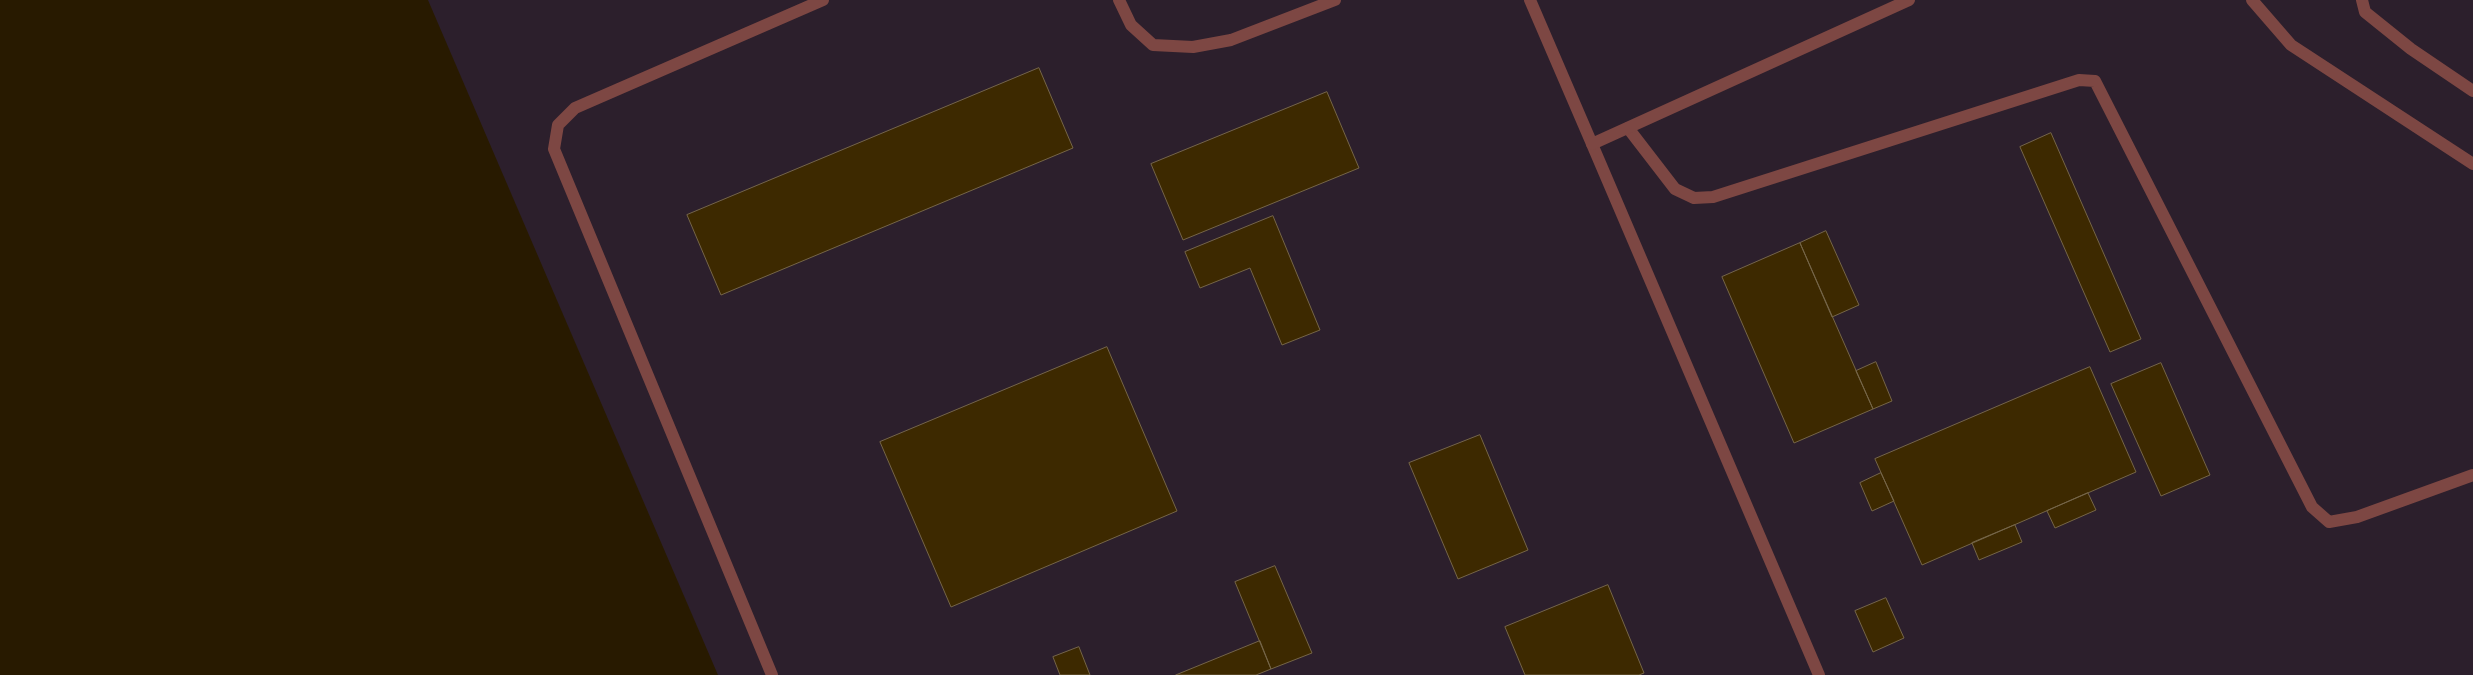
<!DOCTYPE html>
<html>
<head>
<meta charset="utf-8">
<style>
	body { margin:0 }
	canvas { display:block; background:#281a00 }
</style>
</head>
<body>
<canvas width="2473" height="675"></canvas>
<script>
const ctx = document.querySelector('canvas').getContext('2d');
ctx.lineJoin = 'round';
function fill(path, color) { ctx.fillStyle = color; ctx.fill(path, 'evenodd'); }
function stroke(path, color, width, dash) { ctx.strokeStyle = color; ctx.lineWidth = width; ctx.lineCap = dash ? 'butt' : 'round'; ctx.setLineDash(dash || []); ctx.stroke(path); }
fill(new Path2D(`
	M428,0h2045v675h-1755z`), '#2c1f2c');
const building = new Path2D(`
	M1039,68l34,80 -352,147 -34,-80z
	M1327,92l32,76 -176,72 -32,-76z
	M2051,133l90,206 -31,13 -90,-205z
	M1273,216l47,114 -38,15 -32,-77 -50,20 -15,-36z
	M1826,231l33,74 -27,12 -32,-74z
	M1800,243l73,166 -79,34 -72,-166z
	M1107,347l70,164 -226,96 -71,-165z
	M1876,362l16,39 -19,8 -17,-38z
	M2161,363l49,112 -49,21 -50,-112z
	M2090,367l46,105 -214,93 -47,-106z
	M1480,435l48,115 -70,29 -49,-116z
	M1881,473l13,28 -22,10 -12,-28z
	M2088,493l8,17 -41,18 -8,-17z
	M2015,525l7,17 -43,18 -7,-17z
	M1275,566l37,87 -41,16 -36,-87z
	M1608,585l36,88 -5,2h-114l-20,-48z
	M1886,598l18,40 -31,14 -18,-41z
	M1260,641l11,28 -15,6h-80z
	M1079,647l11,28h-30l-7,-18z`);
fill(building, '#3d2900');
stroke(building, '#756547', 1);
stroke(new Path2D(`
	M1119,0l12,25 22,20 40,2 38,-7 104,-40
	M2252,0l39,45 182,119
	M2362,0l3,12 46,37 62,42
	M1628,128l47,61 19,9 19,-1 366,-117 16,1 217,426 17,15 28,-5 116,-42
	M1592,144l227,531
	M772,675l-218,-526 4,-24 17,-17 248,-108`), '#7d4743', 12);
stroke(new Path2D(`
	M1530,0l62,144 317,-144`), '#7d4743', 12);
</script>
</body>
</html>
